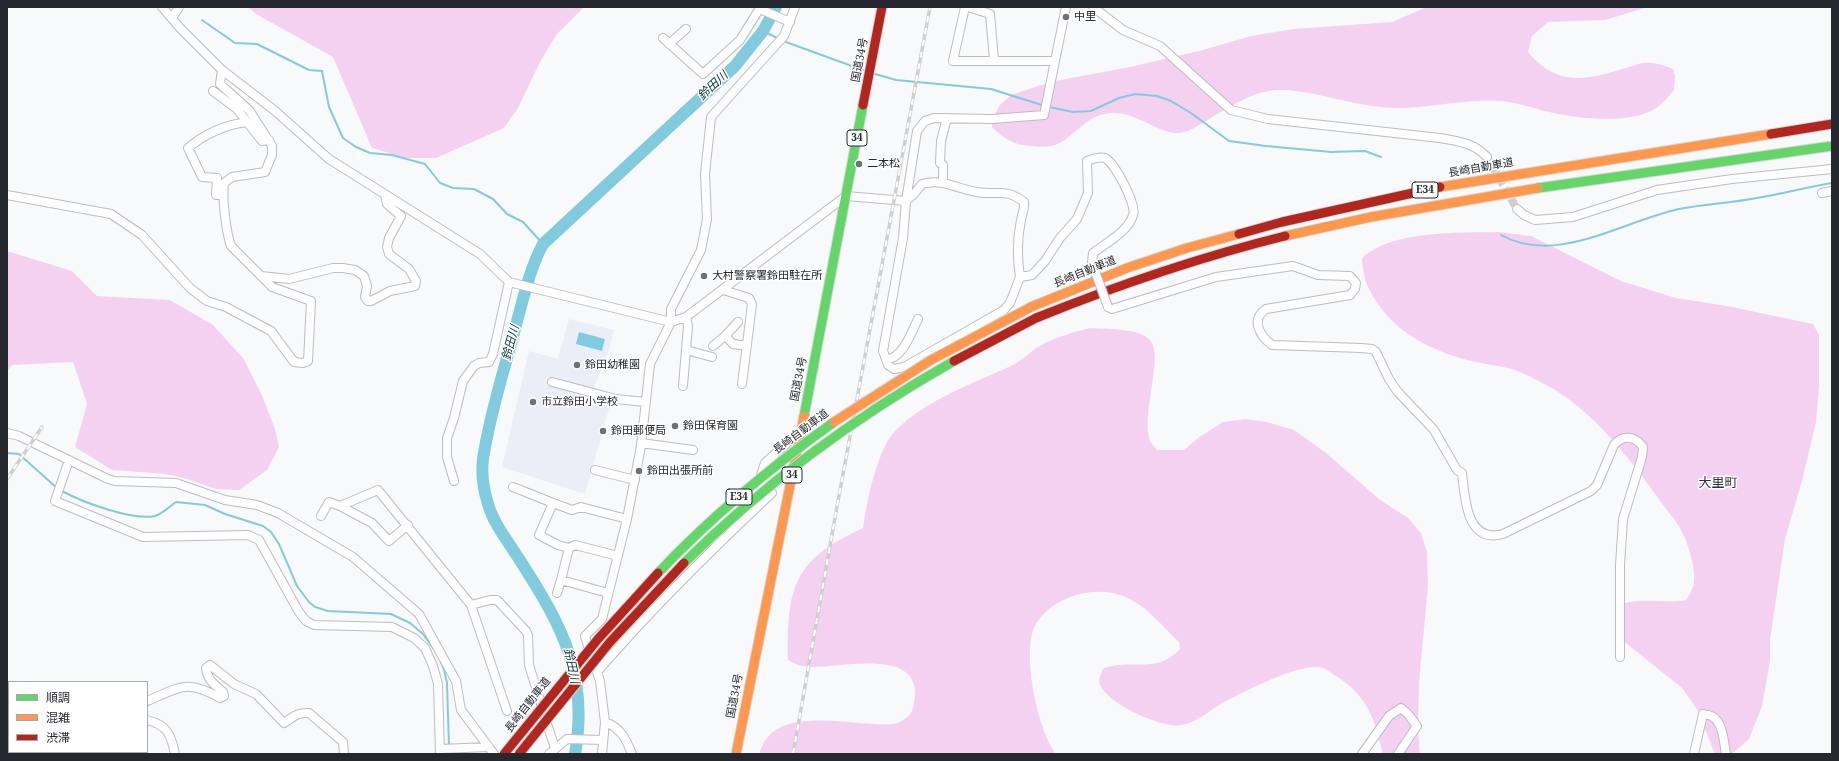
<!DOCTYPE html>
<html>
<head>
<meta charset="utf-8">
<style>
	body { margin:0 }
	#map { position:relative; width:1839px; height:761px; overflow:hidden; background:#f8f9fb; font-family:"Noto Serif","Noto Sans JP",serif }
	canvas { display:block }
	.frame { position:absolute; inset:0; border:8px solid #26282f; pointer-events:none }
	.legend { position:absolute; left:8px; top:681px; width:140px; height:72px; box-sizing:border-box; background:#fff; border:1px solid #a8a9ac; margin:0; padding:5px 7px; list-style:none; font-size:12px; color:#26282f }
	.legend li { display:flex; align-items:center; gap:8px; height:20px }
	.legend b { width:20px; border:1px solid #a8a9ac }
</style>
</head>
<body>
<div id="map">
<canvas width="1839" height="761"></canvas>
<div class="frame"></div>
<ul class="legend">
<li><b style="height:5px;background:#63d668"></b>順調</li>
<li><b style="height:5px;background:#ff974d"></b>混雑</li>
<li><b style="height:5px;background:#b3261e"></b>渋滞</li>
</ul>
</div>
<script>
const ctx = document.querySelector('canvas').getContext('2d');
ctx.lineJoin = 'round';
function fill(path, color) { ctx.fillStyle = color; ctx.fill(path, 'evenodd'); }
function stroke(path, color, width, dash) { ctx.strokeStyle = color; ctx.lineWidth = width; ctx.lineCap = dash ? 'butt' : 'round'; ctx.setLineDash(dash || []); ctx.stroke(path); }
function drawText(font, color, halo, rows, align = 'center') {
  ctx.font = font + ' "Noto Serif","Noto Sans JP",serif'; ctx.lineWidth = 3; ctx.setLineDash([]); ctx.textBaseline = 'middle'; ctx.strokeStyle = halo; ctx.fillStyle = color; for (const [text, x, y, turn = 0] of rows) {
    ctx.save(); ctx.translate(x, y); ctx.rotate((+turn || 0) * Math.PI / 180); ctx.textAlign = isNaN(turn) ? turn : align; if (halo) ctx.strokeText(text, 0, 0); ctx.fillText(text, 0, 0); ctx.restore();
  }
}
fill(new Path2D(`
	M569,319l45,11 -7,26 -14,34 18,11 -26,93 -83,-27 27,-116 29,8z`), '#ebeef7');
fill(new Path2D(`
	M248,7h336l-27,27 -17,28 -22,46 -14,20 -68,30h-29l-35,-10 -39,-91 -77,-43z
	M1427,7h221l-43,13 -57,2 -16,14 -4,16c28,33 54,29 91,18 8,-2 16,-6 24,-7 10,-1 21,2 30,6l2,7 -1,14c-6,7 -12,15 -21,20 -27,14 -74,9 -104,2 -18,-4 -34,-11 -53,-11 -35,-2 -70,8 -105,7 -36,-2 -69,-15 -104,-18 -30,-2 -56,16 -81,31 -7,4 -17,11 -26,12 -21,2 -43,-22 -69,-20 -28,2 -38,28 -59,33 -7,1 -15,1 -22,0 -16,-1 -27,-8 -38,-19v-8l8,-14 11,-10 39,-13 80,-15 73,-17 48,-14 43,-7 98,-7z
	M1498,232l33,4 90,45 55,17 51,8 86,18 6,11v52l-3,35 -14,59 -17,58 -15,101v21l-8,45 -13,33 -17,15h-15l-3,-2 -17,-43 -15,-21 -55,-44 -9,-11 -3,-9 7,-20c20,-7 43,0 64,-4 4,-6 8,-13 8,-19 2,-11 -6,-37 -11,-47 -5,-12 -17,-24 -24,-35 -31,-42 -63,-85 -109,-112 -11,-6 -26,-14 -38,-18 -15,-4 -30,-5 -45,-9 -33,-9 -65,-24 -86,-52 -13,-18 -18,-28 -19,-50 30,-28 96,-25 136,-26z
	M7,251l65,20 25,25 73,4 43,25 30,33 18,35 14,36 4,18 -12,23 -28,20 -23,-1 -29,-10 -21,-5 -54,-4 -37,-23 12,-43 -14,-42 -61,3 -5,7z
	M1090,328c15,1 50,0 60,12 14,16 -9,75 0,100 1,4 5,7 7,10h27l14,-12 25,-16 22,-3 22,3 27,8 32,23 53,46 29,19 13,15 6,19 1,33 -9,98 -1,48 2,23h-37c-9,-35 -14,-57 -47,-78 -4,-2 -8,-6 -13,-8 -21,-7 -79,24 -99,34 -14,8 -26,20 -42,23 -20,4 -74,-21 -82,-40 -2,-6 1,-12 4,-17 27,-10 53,7 76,-19l-1,-7c-19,-18 -36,-41 -62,-48 -28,-8 -68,5 -82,32 -14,26 3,105 21,128h-297c2,-5 4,-12 8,-16 24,-31 92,-11 126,-14 8,-1 18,-8 20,-16 16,-62 -66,-41 -99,-41 -10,0 -18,-2 -26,-7 -1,-73 5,-100 75,-132 4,-27 10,-57 22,-82 19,-38 89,-63 126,-80 10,-5 17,-12 25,-18 17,-10 34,-15 54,-20z`), '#f5d1f1');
fill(new Path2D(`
	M579,332l26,7 -3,12 -26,-7z`), '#80ccde');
stroke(new Path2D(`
	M202,20l33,23 22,1 52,26 13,1 7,36 14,31 13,9 14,6 22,2 33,9 15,19 13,5 21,1 19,10 14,15 16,8 20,22
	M763,31l16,8
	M783,41l80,29
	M875,74l21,6 95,9 54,17
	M1049,107l24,5 18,-1 28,-13 16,-4 22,2 14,5 20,12 38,28 37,5 65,6 34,-1 16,6
	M1501,235c55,31 122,-14 178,-26 26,-5 52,-6 78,-11 25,-4 50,-11 75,-15
	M7,453l12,1 39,35
	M62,491c20,11 71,30 93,25 7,-2 15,-10 21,-14l29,3 20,9 38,12 8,6 8,12 18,42 12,16 6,5 13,4 63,3 19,9 13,11 15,21 6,15 3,13 2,64`), '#80ccde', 2);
stroke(new Path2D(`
	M575,754c14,-79 -13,-128 -54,-192 -11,-18 -27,-37 -33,-58 -4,-13 -7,-30 -5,-45 6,-41 19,-82 30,-123 9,-31 15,-64 30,-92l192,-178 28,-35 13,-24`), '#80ccde', 12);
stroke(new Path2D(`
	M1487,157l30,52`), '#cecfd2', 8, [8, 4]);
const street = new Path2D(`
	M162,7l18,21 42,42 52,40 55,49 151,95 29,28 4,1 158,39 15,-5 160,-121 60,5 8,-7 8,-10c21,-6 35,5 55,8 21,4 27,-5 47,10 1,7 -2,11 -3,18 -4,19 -4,38 -1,57l12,-2 13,-14 15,-23 17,-19 11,-26 -1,-32c6,-2 12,-5 18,-3 10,5 32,47 28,57 -4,16 -27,28 -40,38l-1,10
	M760,7l2,3 28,12
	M965,7l-12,54h101
	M968,7l22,7 4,46
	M1093,7l30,23 37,16 71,64 37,9 172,19c18,3 34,5 47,19
	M172,18l7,-11
	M663,38l40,36 37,-34 20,-32
	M669,44l17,-15
	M213,91l24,18 10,13
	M943,182v-17l-3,-2 1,-22 6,-23
	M1822,193l10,-2
	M7,195l104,19 31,21 48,53 17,13 19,6 45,24 23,31 9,1 5,-2 3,-60 -39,-14 -41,-41c-5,-14 -9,-48 -7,-63l8,-6 33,-5 7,-17v-9l-23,-36 -29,-26 2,-14
	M222,195h-6l1,-17 -15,-1 -14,-29c18,-15 36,-23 59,-26l15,19 7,-1
	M1517,209l7,6 11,5 38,-3 84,-27 75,-11 100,-10
	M261,276l28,3 44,-11h10l12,2 9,6 3,10 -2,11 3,4h3l19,-10 25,-5 1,-5 -7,-12 -20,-15 -2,-7 2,-9 12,-22 -14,-12 -2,-9
	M723,290l26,8 3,6 -10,80
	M1108,307l4,2 104,-32 77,-11 25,9 32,1 6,7 -1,6 -5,6 -84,14c-16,11 -6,27 6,36l89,3 11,1 4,3 13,27 8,12 37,39 23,40 5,3c3,25 4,71 41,61l88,-43 6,-6 17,-40c9,-11 21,-9 29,2l-1,10 -19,62 -3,46v92
	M918,319c-6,12 -16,41 -32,40l-3,-8 20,-113 3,-37 11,-70 8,-10 9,-3 58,1 52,-4 22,-108
	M738,322l-13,14 8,8 14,2
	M713,346l12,-10
	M686,350l26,7
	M886,359l2,6 6,4 10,-2 100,-57 6,-7 10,-26
	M552,382l64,17 29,3
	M683,386l5,-60 -2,-9
	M7,433l12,3 89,43 7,2 61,2 49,17 32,5 21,8 75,44 66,57 37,67 5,29 33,44
	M641,443l52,7
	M69,460l-14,41 88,36 105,-2 11,5 40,72 7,9 8,4 78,2 22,11 11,10 8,18 5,18 2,70
	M595,470l40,10
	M761,475l4,-12 28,-25 7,1
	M454,481l-7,-24v-19l7,-20 9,-37 11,-15 5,-3 10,-1 4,-8 16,-72
	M513,487l40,16
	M340,506l32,17 17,18 19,-16
	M321,516l8,-14 11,4 38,-16 93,115 36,106
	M569,548l-11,-3 -19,-10 14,-32 19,7 9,-3 46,12
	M557,593l4,-13
	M608,593l-47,-13 8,-32 6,-3 43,11
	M471,605l19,-5h7l29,31 2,4 1,30 13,42
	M589,649l-4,-13 17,-17 25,-100 14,-73 9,-82 21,-42v-13l30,-59 6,-31 -2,-45 6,-57 73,-81 11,-29
	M593,660l7,21 5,41 -3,32
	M597,672c55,-64 114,-122 175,-179
	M147,701c32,-13 39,-23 73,-3l4,-2 -1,-4c-8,-7 -16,-12 -17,-24l4,-3 24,19 22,10 28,29c9,-6 14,-11 25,-10l34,29 1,12
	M545,718l10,30
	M147,720c20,5 24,14 28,34
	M605,722c16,6 21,17 27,32
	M440,749l49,-2
	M101,752l1,2
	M549,754l18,-15 36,1
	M1362,754l27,-38 12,-8 7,6 9,12 -19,28
	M1694,754l9,-40c3,1 8,1 10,3 10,6 11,26 13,37`);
const fast = new Path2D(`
	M1538,188l294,-42
	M804,416l59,-311`);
const slow = new Path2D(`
	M1440,187l331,-53
	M1285,236l86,-19 167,-29
	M1031,307l96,-39 60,-20 52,-14
	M736,754l68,-338`);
const jam = new Path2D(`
	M863,105l19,-98
	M1771,134l61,-10
	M1239,234l43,-12 158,-35
	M1036,318c82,-33 164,-61 249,-82`);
stroke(street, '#bcbdc1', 10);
stroke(fast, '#d5d6d8', 11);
stroke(slow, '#d5d6d8', 11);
stroke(jam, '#d5d6d8', 11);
stroke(street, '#fefefe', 8);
stroke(fast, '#63d668', 9);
stroke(slow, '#ff974d', 9);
stroke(jam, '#b3261e', 9);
const rail = new Path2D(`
	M7,479l35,-52
	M793,754l45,-253 92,-494`);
stroke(rail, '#cfcfd0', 3.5);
stroke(rail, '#fff', 2, [6]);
const streetBridge = new Path2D(`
	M1092,263l16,44`);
const fastBridge = new Path2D(`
	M684,563c81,-80 171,-146 270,-202
	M658,573c53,-56 113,-106 176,-151`);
const slowBridge = new Path2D(`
	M834,422l97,-62 100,-53`);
const jamBridge = new Path2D(`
	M954,361l82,-43
	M504,754l94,-115 60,-66
	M519,754l91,-112 74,-79`);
stroke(streetBridge, '#bcbdc1', 10, []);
stroke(fastBridge, '#d5d6d8', 11, []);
stroke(slowBridge, '#d5d6d8', 11, []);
stroke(jamBridge, '#d5d6d8', 11, []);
stroke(streetBridge, '#fefefe', 8);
stroke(fastBridge, '#63d668', 9);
stroke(slowBridge, '#ff974d', 9);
stroke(jamBridge, '#b3261e', 9);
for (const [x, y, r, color] of [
	[1066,17,4,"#707176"],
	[859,164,4,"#707176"],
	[704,276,4,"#707176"],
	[577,365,4,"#707176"],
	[533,402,4,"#707176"],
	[675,426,4,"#707176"],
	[603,431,4,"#707176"],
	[639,471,4,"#707176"]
]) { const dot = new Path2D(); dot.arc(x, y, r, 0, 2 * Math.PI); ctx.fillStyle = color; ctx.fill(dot); stroke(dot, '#fff', 1.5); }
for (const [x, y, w] of [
	[857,138,20],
	[1425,190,26],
	[792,475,20],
	[739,497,26]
]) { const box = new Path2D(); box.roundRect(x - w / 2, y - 8, w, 16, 3); ctx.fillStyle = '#fff'; ctx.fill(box); stroke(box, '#26282f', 1); }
drawText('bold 10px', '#26282f', null, [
	["34",857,138],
	["E34",1425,190],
	["34",792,475],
	["E34",739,497]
]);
drawText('11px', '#26282f', '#fff', [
	["中里",1074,17],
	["二本松",867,164],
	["大村警察署鈴田駐在所",712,276],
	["鈴田幼稚園",585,365],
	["市立鈴田小学校",541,402],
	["鈴田保育園",683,426],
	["鈴田郵便局",611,431],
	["鈴田出張所前",647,471]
], 'left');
drawText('11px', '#26282f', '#fff', [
	["国道34号",860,60,-79],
	["長崎自動車道",1481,168,-10],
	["長崎自動車道",1085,272,-22],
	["国道34号",799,379,-79],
	["長崎自動車道",801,432,-37],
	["国道34号",735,696,-79],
	["長崎自動車道",528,705,-52]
]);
drawText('italic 12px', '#00343e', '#fff', [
	["鈴田川",713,86,-43],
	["鈴田川",511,343,-75],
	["鈴田川",571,666,78]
]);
drawText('13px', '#2e323f', '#fff', [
	["大里町",1718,483]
]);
</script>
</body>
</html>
